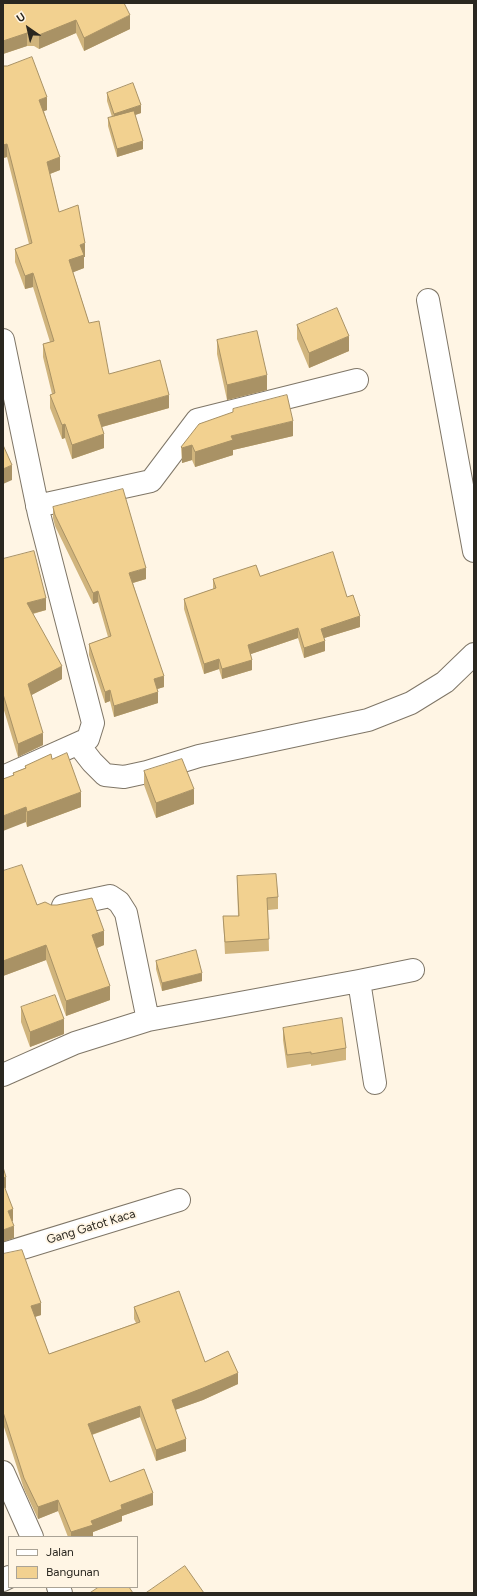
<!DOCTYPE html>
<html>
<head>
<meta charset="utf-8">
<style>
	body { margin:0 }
	#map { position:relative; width:477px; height:1596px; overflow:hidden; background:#fff5e4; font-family:Figtree,sans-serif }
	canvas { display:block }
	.frame { position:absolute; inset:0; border:4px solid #2a2720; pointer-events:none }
	.legend { position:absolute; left:8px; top:1536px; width:130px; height:52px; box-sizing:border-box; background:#fff5e4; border:1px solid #aaa396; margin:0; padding:5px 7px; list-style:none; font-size:12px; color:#2a2720 }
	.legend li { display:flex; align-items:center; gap:8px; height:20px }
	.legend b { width:20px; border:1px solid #aaa396 }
	.north { position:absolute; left:8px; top:8px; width:40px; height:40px; -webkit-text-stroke:3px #fff5e4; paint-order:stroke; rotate:326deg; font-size:11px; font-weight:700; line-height:16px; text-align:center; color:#2a2720 }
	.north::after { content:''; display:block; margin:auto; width:14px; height:18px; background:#2a2720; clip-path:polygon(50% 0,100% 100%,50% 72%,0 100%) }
</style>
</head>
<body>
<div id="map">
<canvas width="477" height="1596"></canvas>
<div class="frame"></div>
<ul class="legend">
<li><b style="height:5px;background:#fff"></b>Jalan</li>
<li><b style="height:11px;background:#f2d190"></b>Bangunan</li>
</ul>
<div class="north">U</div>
</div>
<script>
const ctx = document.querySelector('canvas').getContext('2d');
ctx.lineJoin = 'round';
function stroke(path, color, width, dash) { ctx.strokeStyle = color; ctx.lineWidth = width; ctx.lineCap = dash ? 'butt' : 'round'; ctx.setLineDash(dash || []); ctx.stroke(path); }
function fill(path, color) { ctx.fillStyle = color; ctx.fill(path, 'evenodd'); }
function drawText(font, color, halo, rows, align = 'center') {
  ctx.font = font + ' Figtree,sans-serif'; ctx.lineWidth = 3.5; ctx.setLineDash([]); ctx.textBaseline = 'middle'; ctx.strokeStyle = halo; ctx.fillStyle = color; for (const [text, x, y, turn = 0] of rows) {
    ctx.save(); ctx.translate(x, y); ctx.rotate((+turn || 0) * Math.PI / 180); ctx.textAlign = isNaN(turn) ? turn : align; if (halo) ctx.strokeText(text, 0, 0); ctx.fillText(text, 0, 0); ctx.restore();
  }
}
const street = new Path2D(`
	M428,300l46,251
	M3,340l36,174 54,209 -5,16 -85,38
	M37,506l114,-25 46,-61 160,-40
	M78,744l14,18 13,13 19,2 23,-5 52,-16 169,-36 43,-17 34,-21 29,-28
	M63,906l47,-10 9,6 7,11 22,107
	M359,981l16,102
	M3,1075l72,-32 73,-23 211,-39 54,-11
	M3,1254l176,-54
	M3,1472l29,65
	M3,1580l6,-3
	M58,1587l3,6`);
stroke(street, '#7f7667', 24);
stroke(street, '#fff', 22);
fill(new Path2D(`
	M3,3l127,26 -46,22 -8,-18 -37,16 -5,-3h-7l-24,8z
	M3,66l44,44 -3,1 16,59 -10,4 9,38 26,45h-1v11l-11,4 16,51 20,51 60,34 -67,19 2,21 -32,11 -7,-21 -3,1 -12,-31v-13l2,-1 -9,-37v-13l7,-2 -17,-55 -8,2 -10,-27v-13l14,-5 -22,-87 -4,1z
	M107,93l34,20 -6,2 8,34 -26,8 -9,-31v-8l4,-1 -5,-16z
	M297,325l52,26 -40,17 -12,-29z
	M217,340l50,50 -40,10 -10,-46z
	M233,409l60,27 -60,14v5l-38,12 -3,-7 -10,3 -1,-16 52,-34z
	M53,507l93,72 -13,4 31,104 -7,2 1,14 -44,14 -4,-16 -5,2 -16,-48v-11l19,-7 -10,-35 -5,2 -38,-78 -2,-8z
	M3,559l43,51 -13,4 29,65 -31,16 12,50 -25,12 -15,-50z
	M260,576l87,21 13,30 -36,11 1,13 -21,7 -6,-20 -47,16 1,16 -30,9 -3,-10 -15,5 -20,-65v-10l29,-10v-10z
	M52,759l29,48 -54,20 -14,-54 12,-5v-2z
	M144,771l50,33 -38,14 -12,-33z
	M3,871l34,34 67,40 -7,3 13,52 -44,16 -20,-56 -43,16z
	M237,876l41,21v12l-10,1 1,41 -44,3 -2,-38h15z
	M156,961l46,20 -40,10 -6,-22z
	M21,1007l43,27 -34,13 -9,-25z
	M283,1028l63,20v12l-35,6v-2l-24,4 -4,-28z
	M3,1254l38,61 -6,2 14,37 87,-31 -2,-4v-12l71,55 33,22 -35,16 -28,10 11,41 -30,10 -16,-44 -48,18 18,47 43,23 -31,11v5l-29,11v4l-3,1h-22l-10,-26 -20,8 -14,-30 -21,-65z`), '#d0b47c');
fill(new Path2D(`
	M130,15v14l-46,22v-13z
	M76,20v13l-37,16v-14z
	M27,33v13l-24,8v-13z
	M47,97v13l-8,3v-13z
	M141,105v8l-27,9v-8z
	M143,141v8l-26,8v-8z
	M7,144v13l-4,1v-13z
	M60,157v13l-13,5v-13z
	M85,243v14h-1v11l-15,6v-14l11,-15z
	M33,273v14l-8,2v-13z
	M349,336v15l-40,17v-15z
	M267,375v15l-40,10v-15z
	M169,395v13l-71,20v-13z
	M293,421v15l-60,14v5l-38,12v-15l36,-16z
	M65,424v14l-3,1v-14z
	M104,434v14l-32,11v-14z
	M192,445v15l-10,3v-15z
	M12,465v15l-9,4v-15z
	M146,568v11l-17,5v-11z
	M98,591v11l-5,2v-11z
	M46,598v12l-19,5v-12z
	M360,616v11l-39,12v-10z
	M298,628v10l-50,17v-10z
	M325,641v10l-21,7v-10z
	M219,659v10l-15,5v-10z
	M252,660v10l-30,9v-10z
	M62,666v13l-34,18v-13z
	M164,676v11l-10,3v-11z
	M110,690v11l-5,2v-11z
	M158,692v11l-44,14v-11z
	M43,733v12l-25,12v-13z
	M194,789v15l-38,14v-15z
	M81,792v15l-54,20v-15z
	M26,807v15l-23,9v-15z
	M104,931v14l-12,5v-15z
	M46,945v15l-43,16v-15z
	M202,973v8l-40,10v-8z
	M110,986v14l-44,16v-15z
	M64,1019v15l-34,13v-15z
	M6,1177v11l-3,1v-11z
	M13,1209v12l-5,1v-11z
	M14,1226v12l-11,4v-12z
	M41,1303v12l-10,3v-12z
	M238,1373v11l-35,16 -31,11v-11z
	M140,1406v11l-52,19v-12z
	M186,1439v12l-30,10v-11z
	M153,1493v12l-31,11v5l-29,11v4l-3,1h-19v-5l50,-27z
	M58,1500v11l-20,8v-12z`), '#a99265');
const building = new Path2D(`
	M3,3h121l6,12 -46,23 -8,-18 -37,15 -5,-2h-7l-24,8z
	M32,57l15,40 -8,3 21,57 -13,5 12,50 19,-7 7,38 -5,2 4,10 -15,5 20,63 10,-2 10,53 51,-14 9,35 -71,20 6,19 -32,11 -7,-21 -3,1 -12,-30 5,-2 -12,-49 11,-3 -21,-68 -8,3 -10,-27 17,-6 -25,-99 -4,1v-79h4z
	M133,83l8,22 -27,9 -7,-21z
	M134,111l9,30 -26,8 -9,-31z
	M337,308l12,28 -40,17 -12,-28z
	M257,331l10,44 -40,10 -10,-45z
	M287,395l6,26 -62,15 2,4 -38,12 -3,-7 -10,3 -1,-1 18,-23 34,-12v-3z
	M3,445l9,20 -9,4z
	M123,489l23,79 -17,5 35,103 -10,3 4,13 -44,14 -4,-16 -5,2 -16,-48 22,-8 -13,-45 -5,2 -38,-78 -2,-8z
	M34,551l12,47 -19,5 35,63 -34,18 15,49 -25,11 -15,-50v-135z
	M333,552l14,45 6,-2 7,21 -39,13 4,12 -21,7 -6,-20 -50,17 4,15 -30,9 -3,-10 -15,5 -20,-65 32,-11 -3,-9 43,-14 4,11z
	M67,753l14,39 -54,20 -1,-5 -23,9v-37l11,-4 -1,-2 13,-5 -1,-2 26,-12 1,5z
	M182,759l12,30 -38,14 -12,-32z
	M22,865l15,40 8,-3 6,3h6l35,-7 12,33 -12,4 18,51 -44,15 -20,-56 -43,16v-90z
	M276,874l2,23 -11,1 2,41 -44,3 -2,-26h16l-2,-40z
	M196,950l6,23 -40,10 -6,-22z
	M55,995l9,24 -34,13 -9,-25z
	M342,1018l4,30 -35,6v-2l-24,3 -4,-27z
	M3,1167l3,10 -3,1z
	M3,1183l10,26 -5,2 6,15 -11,4z
	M22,1250l19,53 -10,3 18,48 91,-32 -6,-15 45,-16 26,71 23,-11 10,22 -35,15 -31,12 14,39 -30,11 -16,-44 -52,18 22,58 34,-13 9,24 -32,12 1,4 -31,12 2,4 -22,7 -13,-32 -20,7 -14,-29 -21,-66v-158z
	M185,1566l19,27h-58z
	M99,1587h30l4,6h-43z`);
fill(building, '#f2d190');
stroke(building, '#a99265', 1);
drawText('12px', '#2a2720', '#fff5e4', [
	["Gang Gatot Kaca",91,1227,-17]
]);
</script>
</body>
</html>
